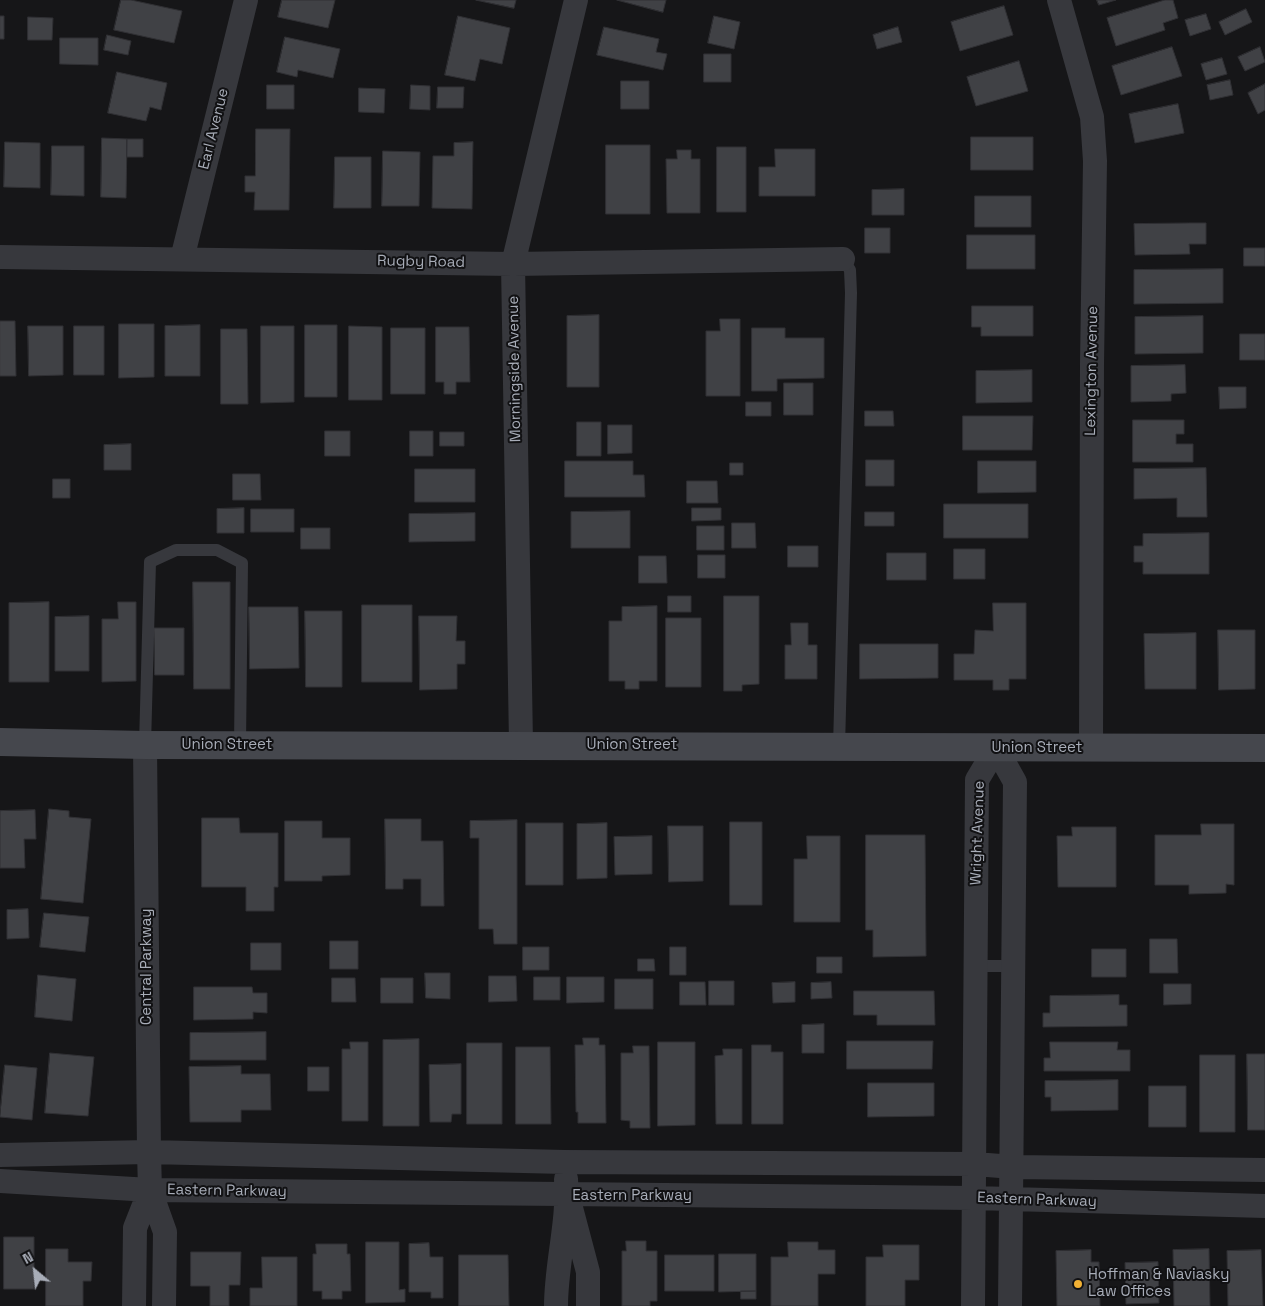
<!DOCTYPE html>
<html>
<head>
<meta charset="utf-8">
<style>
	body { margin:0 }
	#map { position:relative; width:1265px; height:1306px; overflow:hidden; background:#161618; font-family:"Space Grotesk",sans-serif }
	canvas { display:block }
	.north { position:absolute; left:10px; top:1246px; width:50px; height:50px; -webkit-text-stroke:4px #111113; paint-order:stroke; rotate:332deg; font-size:14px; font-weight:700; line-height:20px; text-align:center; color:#a8adb8 }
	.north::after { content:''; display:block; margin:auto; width:18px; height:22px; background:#a8adb8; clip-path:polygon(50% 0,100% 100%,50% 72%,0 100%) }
</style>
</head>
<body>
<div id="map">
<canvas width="1265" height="1306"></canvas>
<div class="north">N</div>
</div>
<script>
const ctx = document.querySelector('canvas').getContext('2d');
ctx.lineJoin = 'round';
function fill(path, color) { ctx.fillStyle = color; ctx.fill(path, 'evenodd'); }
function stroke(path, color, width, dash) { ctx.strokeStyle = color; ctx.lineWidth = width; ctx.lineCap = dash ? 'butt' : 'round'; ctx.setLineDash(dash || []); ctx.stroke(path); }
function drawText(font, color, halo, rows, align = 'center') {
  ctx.font = font + ' "Space Grotesk",sans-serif'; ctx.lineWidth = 4; ctx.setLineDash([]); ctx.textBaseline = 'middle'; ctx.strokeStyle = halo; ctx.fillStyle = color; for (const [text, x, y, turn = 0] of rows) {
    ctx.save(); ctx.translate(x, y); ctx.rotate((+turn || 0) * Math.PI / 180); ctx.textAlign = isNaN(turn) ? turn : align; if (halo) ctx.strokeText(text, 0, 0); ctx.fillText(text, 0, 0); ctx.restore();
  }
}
const building = new Path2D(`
	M121,0h10l51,11 -8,32 -60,-13z
	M282,0h53l-7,28 -50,-11z
	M476,0h40l-2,8z
	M617,0h49l-3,12z
	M1097,0h19l-17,5z
	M1165,0h8l5,18 -15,5 2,7 -49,16 -9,-28z
	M1004,6l9,29 -53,16 -9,-29z
	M1246,9l6,13 -27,13 -6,-13z
	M1206,14l5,15 -21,7 -5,-16z
	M0,16h4v23h-4z
	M458,16l52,12 -8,36 -22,-5 -5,22 -30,-6z
	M714,16l26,6 -6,27 -26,-6z
	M28,17l25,1 -1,22h-24z
	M604,27l55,12 -3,13 11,2 -4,16 -66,-15z
	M898,27l4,15 -25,7 -4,-14z
	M107,35l24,6 -3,14 -24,-5z
	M285,37l55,12 -7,29 -35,-8 -1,7 -20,-5z
	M60,38h38v27l-38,-1z
	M1172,47l10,29 -61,19 -9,-29z
	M1260,47l5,15 -20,9 -7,-14z
	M704,54h27v28h-27z
	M1222,58l5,16 -21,6 -5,-16z
	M1019,61l9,30 -52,15 -9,-29z
	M117,72l50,11 -6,27 -11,-3 -4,14 -38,-8z
	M1230,80l3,15 -23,5 -3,-15z
	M621,81h28v28h-28z
	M1265,84v26l-7,4 -10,-21z
	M267,85h27v24h-27z
	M411,85l19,1v24l-20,-1z
	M438,87h26l-1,21h-26z
	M359,88l26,1 -1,24 -25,-1z
	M1178,104l6,29 -49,10 -6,-29z
	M256,129h34l-1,81h-35l1,-18h-10v-16h10z
	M971,137h62v33h-62z
	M102,138l25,1 -1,59 -25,-1z
	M127,139h16v18h-16z
	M5,142l35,1v45l-36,-1z
	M473,142l-1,67 -40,-1 1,-52h21v-13z
	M606,145h44v69h-44z
	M52,146h32v50l-33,-1z
	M717,147h29v65h-29z
	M775,149h40v47h-56v-29h16z
	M677,150h14v9h9v54h-33l-1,-54h11z
	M383,151l37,1 -1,54h-37z
	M335,157h36v51h-37z
	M904,189v26h-32v-25z
	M975,196h56v31h-56z
	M1189,223h17v21h-17l1,10 -55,1 -1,-31z
	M865,228h25v25h-25z
	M967,235h68v34h-68z
	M1244,248h21v18h-21z
	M1223,269v34l-89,1v-34z
	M972,306h61v30h-52v-9h-9z
	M599,315v72h-32v-71z
	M1203,316v37l-68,1v-37z
	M720,319h20v77h-34v-65h14z
	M0,321h15l1,55h-16z
	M119,324h35v53l-35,1z
	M200,325v51h-35v-50z
	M305,325h32v72h-32z
	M28,326h35v49l-34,1z
	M74,326h30v49h-30z
	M261,326h33v76l-33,1z
	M349,326l33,1v73h-33z
	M436,327h33l1,55h-14v12h-12v-12h-8z
	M391,328h34v66h-34z
	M752,328h33v10h39v40l-47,1v12h-25z
	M221,329h26l1,75h-27z
	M1240,334h25v26h-25z
	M1185,365l1,28 -15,1v7l-40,1v-36z
	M1032,370v32l-56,1v-32z
	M784,383h29v32h-29z
	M1219,387h27v21l-26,1z
	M746,402h25v14h-25z
	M865,411h28l1,15h-29z
	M963,416h70l-1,34h-69z
	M1133,420h51v14h-8v10h17v18h-60z
	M577,422h24v34h-24z
	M608,425h24v28l-24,1z
	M325,431h25v25h-25z
	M410,431h23v25h-23z
	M440,432h24v14h-24z
	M131,444v26h-27v-25z
	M866,460h28v26h-28z
	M565,461h68v14h11l1,22h-80z
	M978,461h58v31l-58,1z
	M730,463h13v12h-13z
	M1206,468l1,49h-30v-19l-43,1v-30z
	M415,469h60v33h-60z
	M233,474h27l1,26h-28z
	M53,479h17v19h-17z
	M687,481h30l1,22h-31z
	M944,504h84v34h-84z
	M244,508v25h-27v-24z
	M692,508h29v12l-29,1z
	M251,509h43v23h-43z
	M630,511v37h-59v-36z
	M865,512h29v14h-29z
	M475,513v28l-66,1v-28z
	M732,523h23l1,25h-24z
	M697,526h27v24h-27z
	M301,528h29v21h-29z
	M1209,533v41h-66v-12h-9v-16h9v-12z
	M788,546h30v21h-30z
	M954,549h31v30h-31z
	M887,553h39v27h-39z
	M698,555h27v23h-27z
	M639,556h27l1,27h-28z
	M193,582h37v107h-36z
	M668,596h23v16h-23z
	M724,596h35v88l-17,1v6h-18z
	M49,602v80h-40v-79z
	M118,602h18v79l-34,1v-63h16z
	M993,603h33v76h-17v11h-16v-10h-39v-26h20l1,-24 18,1z
	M362,605h50v77h-50z
	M657,606v75h-18v8h-14v-8h-16v-60h13v-14z
	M249,607h49l1,61 -49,1z
	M305,611h37v76h-36z
	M89,616v55h-34v-54z
	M419,616h38l-1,25h9v23h-8v25l-37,1z
	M666,618h35v69h-35z
	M791,623h17v22h9v34h-32v-34h6z
	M154,628h30v47h-29z
	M1218,630h37v59l-36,1z
	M1196,633v56h-51l-1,-55z
	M860,644h78v34l-78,1z
	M49,809l20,2v6l22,2 -8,84 -42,-4z
	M35,810l1,29h-12l1,29h-25v-57z
	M202,818h37l1,15h38v54h-4v24h-28v-24h-44z
	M385,819h36v22h22l1,65h-23v-27h-18v10h-17z
	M517,820v124h-23l-1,-15h-14v-91h-9v-17z
	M285,821h37v17h28v37l-28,1v5h-37z
	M730,822h32v83h-32z
	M526,823h37v62h-37z
	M607,823v55l-30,1v-55z
	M1201,824h33v61l-8,-1v9l-37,1v-9h-34v-50h46z
	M668,826h35v55l-34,1z
	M1072,827h44v60h-58l-1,-51h15z
	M866,835h59l1,121 -53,1v-27h-7z
	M652,836v38l-37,1 -1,-38z
	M807,836h33v86h-46v-63h13z
	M28,909l1,29 -22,1v-29z
	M44,913l45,4 -4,35 -45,-5z
	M1150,939h27l1,34h-28z
	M330,941h28v28h-28z
	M251,943h30v27h-30z
	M523,947h26v23h-26z
	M670,947h16v28h-16z
	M1092,949h34v28h-34z
	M817,957h25v16h-25z
	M638,959h16l1,12h-17z
	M425,973h25v26l-24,-1z
	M38,975l38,4 -4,42 -37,-4z
	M489,976h27l1,25 -28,1z
	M534,977h26v23h-26z
	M567,977h37v25l-37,1z
	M332,978h23l1,24h-24z
	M381,978h32v25h-32z
	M615,979h38v30h-38z
	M709,981h25v24h-25z
	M680,982h25l1,23h-26z
	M795,982v20l-22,1 -1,-20z
	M831,982l1,16 -21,1v-16z
	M1164,984h27v20l-27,1z
	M194,987h58l1,6h14v20l-14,-1v7l-59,1z
	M854,991h80l1,34h-58v-10h-23z
	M1119,995v10h8v21l-84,1v-14h7v-17z
	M824,1024v29h-22v-28z
	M266,1032v28h-76v-27z
	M583,1038h16v7h6l1,78h-28v-11h-2l-1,-67h8z
	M419,1039v87h-36v-86z
	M847,1041h86l-1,28h-85z
	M350,1042h18v79h-26v-72h8z
	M658,1042h37v83l-37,1z
	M1050,1042h68l-1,8h13v21h-86v-13h6z
	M467,1043h35v81h-35z
	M752,1045h19v7h12v72h-31z
	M633,1046h16l1,82h-20v-7l-9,-1v-67h12z
	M516,1047h34l1,77h-35z
	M723,1049h19v75h-26l-1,-68 8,-1z
	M50,1053l44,4 -6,59 -43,-3z
	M1247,1054h18v76h-17z
	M1200,1055h35v77h-35z
	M461,1064v50h-9l-1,8h-21l-1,-57z
	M5,1065l32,3 -5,52 -32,-3z
	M241,1066v8h29l1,36h-30v12h-51l-1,-55z
	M308,1067h21v24h-21z
	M1118,1080v30l-67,1v-14h-6v-16z
	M868,1083h66v33l-66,1z
	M1149,1086h37v41h-37z
	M4,1237h30v52h-30z
	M626,1241h20v10h11v50h-7v5h-28v-55h4z
	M366,1242h33v48l6,-1v13l-39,1z
	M788,1242h30v8h17v24h-17v32h-47v-49h17z
	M429,1243l1,14h13v41h-12v-6h-22v-48z
	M316,1244h31v10h3l1,37h-9v8h-20v-8h-9v-37h3z
	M883,1245h36v35h-14v26h-39v-49h17z
	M46,1249h22v13h24l-1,19h-8v25h-37z
	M1209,1249l1,57h-36l-1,-56z
	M1091,1250v12h8l1,44h-43l-1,-55z
	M1261,1250l2,56h-35l-1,-55z
	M191,1252h50l-1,33h-11v21h-19v-20h-19z
	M719,1254h37v37l-37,1z
	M459,1255h49l1,51h-50z
	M665,1255h49v36h-49z
	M262,1257h35v49h-47v-18h12z
	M1158,1262l1,41 -33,1 -1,-41z
	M741,1291h15v8h-15z`);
fill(building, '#404145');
stroke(building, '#303034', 1);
stroke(new Path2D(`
	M145,745l5,-183 26,-12h41l25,13 -2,182
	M839,747l12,-454 -1,-23 -7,-11
	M976,966h38`), '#37383d', 12);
stroke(new Path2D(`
	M1059,0l33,117 3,44 -3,203 -1,383
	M0,257l513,7 330,-5
	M182,259l64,-259
	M521,744l-8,-480 63,-264
	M145,745l4,407 1,38 15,42 -1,74
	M996,748l19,34 -5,524
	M0,1155l149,-3 416,10 410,2 38,3 252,3
	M0,1181l150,9 824,8 291,8
	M570,1204l18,68v34
	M134,1306l1,-78 15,-38
	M556,1306c0,-42 13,-85 10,-127
	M973,1306l4,-526 19,-32`), '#37383d', 24);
stroke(new Path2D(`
	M0,742l145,3 1120,3`), '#45474d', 28);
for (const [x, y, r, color] of [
	[1078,1284,5,"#f2b134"]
]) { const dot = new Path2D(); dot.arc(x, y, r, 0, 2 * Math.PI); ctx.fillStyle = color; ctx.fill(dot); stroke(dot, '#111113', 2); }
drawText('15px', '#a8adb8', '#111113', [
	["Earl Avenue",214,129,-76],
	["Rugby Road",421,262,1],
	["Morningside Avenue",515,369,-91],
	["Lexington Avenue",1092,371,-89],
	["Union Street",227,745],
	["Union Street",632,745],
	["Union Street",1037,748],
	["Wright Avenue",978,833,-88],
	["Central Parkway",147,967,-90],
	["Eastern Parkway",227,1191,1],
	["Eastern Parkway",632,1196],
	["Eastern Parkway",1037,1200,2]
]);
drawText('15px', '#a8adb8', '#111113', [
	["Hoffman & Naviasky",1088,1275],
	["Law Offices",1088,1292]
], 'left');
</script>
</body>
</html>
